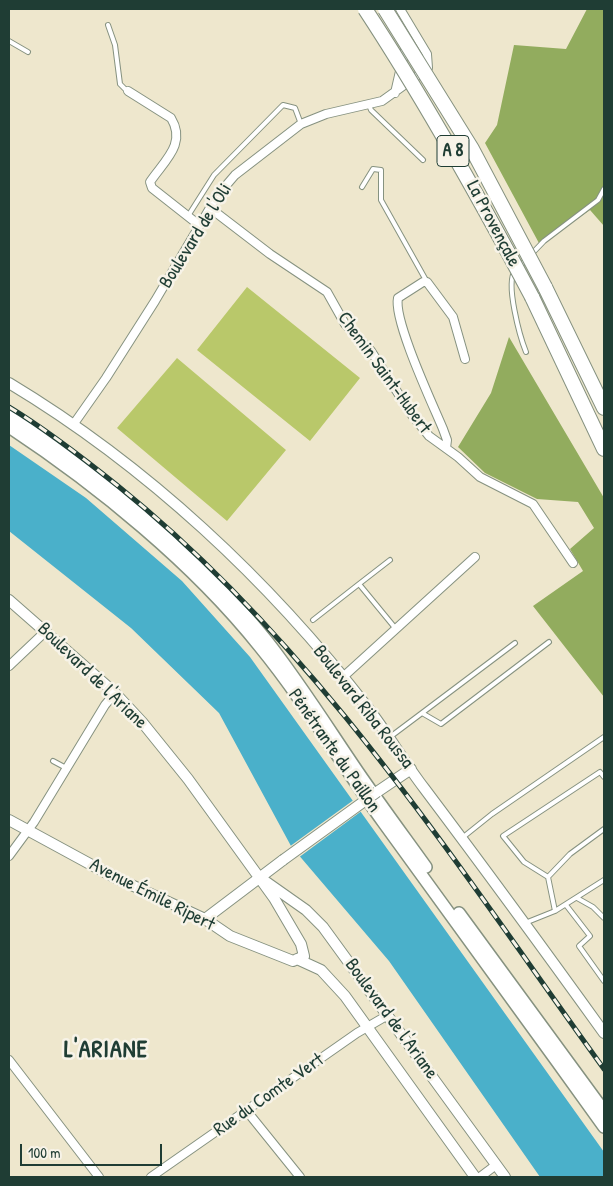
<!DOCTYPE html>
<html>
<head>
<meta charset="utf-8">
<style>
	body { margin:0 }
	#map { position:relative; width:613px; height:1186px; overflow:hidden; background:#eee7cd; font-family:"Patrick Hand",sans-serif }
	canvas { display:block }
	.frame { position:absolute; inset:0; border:10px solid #1f3d34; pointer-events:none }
	.scale { position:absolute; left:20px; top:1144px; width:142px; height:22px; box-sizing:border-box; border:2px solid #1f3d34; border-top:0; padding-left:6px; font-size:15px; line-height:18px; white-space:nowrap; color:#1f3d34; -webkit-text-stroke:4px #f7f3e8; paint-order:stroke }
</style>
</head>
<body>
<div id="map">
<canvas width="613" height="1186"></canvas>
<div class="frame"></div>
<div class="scale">100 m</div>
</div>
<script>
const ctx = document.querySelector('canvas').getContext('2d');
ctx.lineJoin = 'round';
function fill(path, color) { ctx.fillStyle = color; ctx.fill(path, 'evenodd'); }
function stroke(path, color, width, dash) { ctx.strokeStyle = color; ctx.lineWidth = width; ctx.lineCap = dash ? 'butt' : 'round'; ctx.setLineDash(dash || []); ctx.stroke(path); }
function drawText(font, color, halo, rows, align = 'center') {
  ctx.font = font + ' "Patrick Hand",sans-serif'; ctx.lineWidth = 5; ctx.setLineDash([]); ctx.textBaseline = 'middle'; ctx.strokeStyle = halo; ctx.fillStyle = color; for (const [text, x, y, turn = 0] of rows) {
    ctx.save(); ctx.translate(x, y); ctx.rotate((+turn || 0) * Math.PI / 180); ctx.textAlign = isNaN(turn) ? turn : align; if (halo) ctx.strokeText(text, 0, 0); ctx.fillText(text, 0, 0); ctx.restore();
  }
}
fill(new Path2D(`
	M247,287l113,91 -50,63 -113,-91z
	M177,358l109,92 -59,71 -110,-93z`), '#b9c86a');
fill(new Path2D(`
	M587,9h17v217l-14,-16 -50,35 -55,-102 12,-18 17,-80 52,4z
	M509,337l95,161v199l-71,-91 50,-35 -13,-22 24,-21 -16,-26 -41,-3 -52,-26 -27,-26 33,-54z`), '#92ac5e');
fill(new Path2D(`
	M9,445l77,53 96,83 68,76 354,495v25h-64l-151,-216 -98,-115 -72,-133 -88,-85 -122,-97z`), '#4ab0ca');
fill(new Path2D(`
	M355,799l8,11 -65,48 -9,-11z`), '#eee7cd');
const lane = new Path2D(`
	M108,25l7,20 5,39 7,7
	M9,41l19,11
	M369,105l2,5 52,50
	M362,187l11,-18 8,1v30l46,82
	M188,216l26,-41 69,-70 12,3 6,16
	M520,266l24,-25 54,-41 6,-11
	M515,271c-10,12 5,66 11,81
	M359,584l31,-24
	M313,620l46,-36 37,45
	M422,713l93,-70
	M390,737l32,-24 19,11 108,-82
	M53,761l15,8
	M462,838l30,-24 112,-77
	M548,877l22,-23 34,-25
	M577,898l16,9 11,11
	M566,905l24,31 -11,10 25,35
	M555,911l-7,-34 -24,-15 -21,-26 97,-64 4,5
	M525,923l30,-12 49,-31`);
const street = new Path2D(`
	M128,91l43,27c16,26 -7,43 -21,64l2,6 47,37
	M395,93l11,-48
	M210,208l60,46 57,38 18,32 26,27 41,64 17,21 29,21 22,20 53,27 40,59
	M73,425l33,-47 49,-77 62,-105 18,-21 66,-51 25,-10 56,-13 46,-33 -1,-14 -27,-45
	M446,448l1,-8 -4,-11c-10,-24 -50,-109 -45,-131l25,-16h4l26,35 12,42
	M9,666l37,-35
	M343,677l132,-120
	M9,856l25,-34 71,-117 10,-12
	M9,1060l90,117
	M246,1110l54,67
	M151,1177l206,-144 31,-18
	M480,1177l16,-12`);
const secondary = new Path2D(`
	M9,383c138,83 260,197 359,325 20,26 36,54 56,80 61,81 121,163 180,245
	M9,600l106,93 27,29 46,57 86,119 27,46 3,12 -11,5 -63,-25 -25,-17 -93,-43 -103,-56
	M377,792l34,-23
	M262,879l44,31 17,17 182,250
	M205,919l78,-59
	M297,959l24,11 24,26 130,181`);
const primary = new Path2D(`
	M9,415c92,58 190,141 258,226 33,42 61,87 91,131 22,32 45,63 68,95
	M9,427c89,59 184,136 251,220 45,55 81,117 123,175 74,102 148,203 221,305
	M459,913l145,198`);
const highway = new Path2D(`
	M545,287l59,121
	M532,297l72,152`);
stroke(lane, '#869280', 6);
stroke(street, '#869280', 10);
stroke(secondary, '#869280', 12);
stroke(primary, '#869280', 14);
stroke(highway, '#869280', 16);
stroke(lane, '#fff', 4);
stroke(street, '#fff', 8);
stroke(secondary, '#fff', 10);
stroke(primary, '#fff', 11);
stroke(highway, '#fff', 14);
const rail = new Path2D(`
	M9,407c38,23 74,51 109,79 199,160 338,378 486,583`);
stroke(rail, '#1f3d34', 5);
stroke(rail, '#f7f3e8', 3, [9]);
const secondaryBridge = new Path2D(`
	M283,860l94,-68`);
const highwayBridge = new Path2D(`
	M365,9c61,93 115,190 167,288
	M385,9l87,140 73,138`);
stroke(secondaryBridge, '#869280', 12, []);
stroke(highwayBridge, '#869280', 16, []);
stroke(secondaryBridge, '#fff', 10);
stroke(highwayBridge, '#fff', 14);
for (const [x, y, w] of [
	[453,151,32]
]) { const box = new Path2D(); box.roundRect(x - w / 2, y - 15.5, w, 31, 4); ctx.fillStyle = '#f7f3e8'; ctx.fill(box); stroke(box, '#1f3d34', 1); }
drawText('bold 18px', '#1f3d34', null, [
	["A 8",453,151]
]);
drawText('19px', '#1f3d34', '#f7f3e8', [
	["La Provençale",493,224,62],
	["Boulevard de l'Oli",196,236,-58],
	["Chemin Saint-Hubert",384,373,54],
	["Boulevard de l'Ariane",92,676,44],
	["Boulevard Riba Roussa",363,707,52],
	["Pénétrante du Paillon",334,751,55],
	["Avenue Émile Ripert",152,895,27],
	["Boulevard de l'Ariane",391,1019,54],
	["Rue du Comte Vert",269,1095,-35]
]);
ctx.letterSpacing = '1px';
drawText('bold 24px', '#1f3d34', '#f7f3e8', [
	["L'ARIANE",106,1051]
]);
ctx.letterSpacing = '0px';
</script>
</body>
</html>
